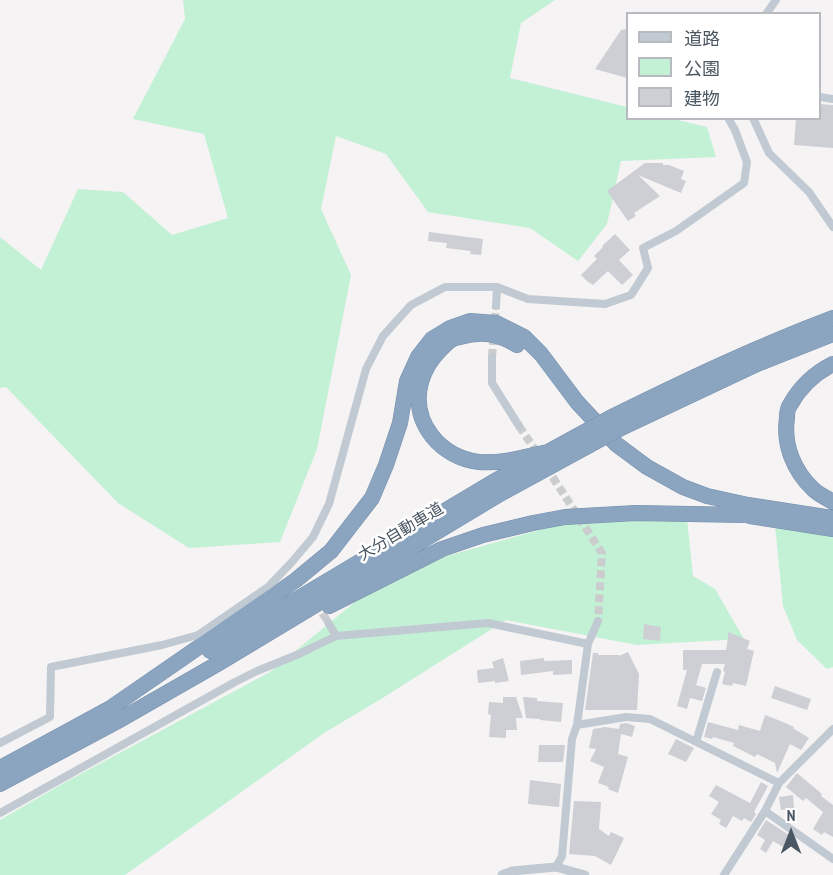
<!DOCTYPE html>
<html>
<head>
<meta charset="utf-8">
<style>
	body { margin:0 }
	#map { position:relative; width:833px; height:875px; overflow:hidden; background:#f5f3f3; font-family:"PT Sans Narrow","Noto Sans JP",sans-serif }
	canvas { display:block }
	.legend { position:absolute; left:626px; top:12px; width:195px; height:108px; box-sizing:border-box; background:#fff; border:2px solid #b7bbc0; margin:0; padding:8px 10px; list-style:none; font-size:18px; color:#4a5661 }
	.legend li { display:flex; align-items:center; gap:12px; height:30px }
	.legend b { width:30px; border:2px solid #b7bbc0 }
	.north { position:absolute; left:761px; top:803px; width:60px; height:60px; -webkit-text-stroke:4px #fff; paint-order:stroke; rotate:0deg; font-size:16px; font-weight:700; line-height:24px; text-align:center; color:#4a5661 }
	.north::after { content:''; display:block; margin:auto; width:21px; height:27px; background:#4a5661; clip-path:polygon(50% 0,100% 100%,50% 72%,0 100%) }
</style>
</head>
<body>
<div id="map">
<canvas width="833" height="875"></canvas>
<ul class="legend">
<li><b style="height:8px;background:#c1cad2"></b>道路</li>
<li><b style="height:16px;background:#c3f1d5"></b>公園</li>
<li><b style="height:16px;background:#cdcfd5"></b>建物</li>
</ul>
<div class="north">N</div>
</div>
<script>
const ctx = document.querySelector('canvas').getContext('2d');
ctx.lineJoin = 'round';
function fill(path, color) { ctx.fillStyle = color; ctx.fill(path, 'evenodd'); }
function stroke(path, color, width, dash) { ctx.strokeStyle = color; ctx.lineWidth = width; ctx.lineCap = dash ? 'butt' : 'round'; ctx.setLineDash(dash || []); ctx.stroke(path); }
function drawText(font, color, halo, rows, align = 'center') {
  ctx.font = font + ' "PT Sans Narrow","Noto Sans JP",sans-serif'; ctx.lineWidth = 5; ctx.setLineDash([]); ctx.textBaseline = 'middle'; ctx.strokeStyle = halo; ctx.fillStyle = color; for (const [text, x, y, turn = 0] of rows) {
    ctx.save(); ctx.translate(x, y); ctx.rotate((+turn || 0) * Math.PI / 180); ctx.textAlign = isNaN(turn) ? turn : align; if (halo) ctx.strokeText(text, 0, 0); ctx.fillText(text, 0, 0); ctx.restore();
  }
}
fill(new Path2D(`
	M183,0h372l-34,23 -11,55 117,29 1,11 45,1 34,8 9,30 -95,4 -14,63 -29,37 -48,-33 -102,-16 -42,-58 -50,-18 -15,73 30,66 -34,174 -37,93 -91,6 -71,-45 -112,-116 -6,1v-151l41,33 37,-81 45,3 49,43 56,-17 -24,-84 -71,-15 52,-100z
	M687,519l6,57 22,13 29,50 -107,6 -131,-25 -125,79 -57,34 -199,142h-125v-55l62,-36 208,-112 97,-80 69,-33 125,-35z
	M775,525l58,9v133l-6,2 -30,-29 -14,-34z`), '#c3f1d5');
fill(new Path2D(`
	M627,29v49l-32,-9 26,-39z
	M819,104l14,1v43l-39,-3 2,-27h23z
	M645,163h18v2h6l15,6 -3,8 5,2 -5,12 -43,-18 22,21 -26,17 2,3 -8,5 -21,-30z
	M429,232l54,7 -2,16 -11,-1 1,-3 -25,-3 1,-5 -19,-2z
	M615,234l15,16 -11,10 14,15 -11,10 -14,-14 -15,14 -5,-3 -7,-7 16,-16 -3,-3 9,-9 -1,-1z
	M644,624l17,3 -1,14 -17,-2z
	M728,632l22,9 -3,8 7,2 -8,35 -13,-3 -1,3 -10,-2 3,-12 -2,-1 2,-7h-23l-6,21 10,3 -4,13 -12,-3 -3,11 -10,-3 10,-36h-4v-20h43l2,-12z
	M628,652l11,22 -2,36h-52l8,-57h5v2h21v1z
	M503,658l6,23 -14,2v-2l-17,2 -1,-13 17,-2 -2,-6z
	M544,658v3l28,-1v14l-19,1v-4l-32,4 -1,-14z
	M775,686l36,13 -4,11 -36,-12z
	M503,697h13l7,21h-7l1,12h-11v8l-17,-1 2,-22 -3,-1 1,-12 14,1z
	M523,697l14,1v3l26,2 -2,19 -21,-2v-1l-14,-1z
	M765,715l13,5 16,7 -1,1 16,10 -8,12 -11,-6 -13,29 -2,-10 -18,-9 -2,3 -22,-11 1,-3 -21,-6 -1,2 -8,-2 4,-15 30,8 1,-5 21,6z
	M626,723l9,3 -3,11 -11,-3 -3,20 10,3 -10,36 -10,-4 1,-2 -11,-4 6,-16 -14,-6 6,-12 -7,-1 4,-19 12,-2 14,2 1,-5z
	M676,739l18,9 -8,14 -18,-8z
	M539,745h26l-2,17h-25z
	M797,773l25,21 -1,2 12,9v32l-9,-5 -2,3 -9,-6 10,-17 -17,-14 -3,3 -17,-14z
	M530,780l31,4 -2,23 -31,-3z
	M761,782l7,4 -14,26 2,2 -5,8 -7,-4 -2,3 -9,-5 -7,12 -7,-4 2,-4 -10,-6 8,-12 -10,-6 7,-11 34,18z
	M793,795l1,14 -13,1 -2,-13z
	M574,801l27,1 -2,27 10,7 2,-4 13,6 -13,27 -16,-9 -26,-2z
	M766,820l26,17 -7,11 -12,-7 -7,12 -6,-4 5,-9 -8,-5z`), '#cdcfd5');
stroke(new Path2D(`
	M492,357l4,-51
	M519,426l19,28
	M546,467l56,86 -4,68
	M316,603l12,19`), '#caccce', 8, [8, 4]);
const motorway = new Path2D(`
	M517,345c-19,-12 -35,-14 -57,-8 -3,1 -6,1 -9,3 -3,2 -7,6 -10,9 -24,24 -31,59 -9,87 11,14 28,24 47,26 24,2 49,-6 73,-11
	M833,364c-18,9 -33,23 -43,41 -3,4 -3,9 -3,13 -4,27 7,53 26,71 6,6 14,9 20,13
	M610,418c73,-36 146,-71 223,-100
	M619,429l138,-65 76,-30
	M750,516l83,13
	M329,606l113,-57 41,-14 50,-12 32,-6 71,-4 107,2
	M210,651l283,-169 84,-46
	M109,709l187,-129 35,-29 41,-53 14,-33 14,-42 7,-42 11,-24 14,-18 18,-11 20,-7 26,2 28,14 17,17 36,48 39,42 31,23 36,20 24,9 41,9 85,13
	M0,768l116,-63
	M0,784l116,-62 103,-59 281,-169 88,-48`);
stroke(motorway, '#7690ad', 16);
stroke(new Path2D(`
	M766,14l10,-14
	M820,97l13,2
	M753,118l16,35 40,39 24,35
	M496,306l1,-19
	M492,357v26l27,43
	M328,622l8,14
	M577,725l49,-8 24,2 129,64
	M696,742l21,-70
	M0,743l50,-26 1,-50 111,-22 36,-10 70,-48 23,-24 22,-26 16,-33 37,-135 17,-33 28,-31 34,-18h52l31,12 77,5 26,-9 17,-27 -5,-20 33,-17 68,-48 3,-21 -12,-32 -7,-12
	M765,811l68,48
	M0,813l235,-131 22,-11 42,-17 37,-18 152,-13 100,21
	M556,867l6,-11 10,-117 5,-14 11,-81 10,-23
	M724,875l41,-64 14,-28 54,-54`), '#c1cad2', 8);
stroke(new Path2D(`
	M502,875l10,-4 44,-4 29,8`), '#c1cad2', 9);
stroke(motorway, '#8ba5c1', 15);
const motorwayBridge = new Path2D(`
	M577,436l33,-18
	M588,446l31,-17`);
stroke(motorwayBridge, '#7690ad', 16, []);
stroke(motorwayBridge, '#8ba5c1', 15);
drawText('16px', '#4a5661', '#fff', [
	["大分自動車道",401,532,-31]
]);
</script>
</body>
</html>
